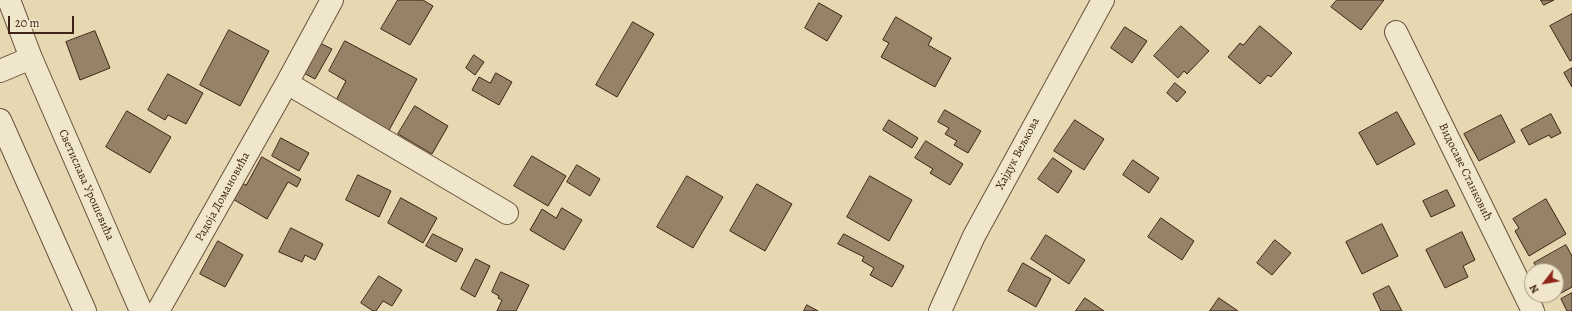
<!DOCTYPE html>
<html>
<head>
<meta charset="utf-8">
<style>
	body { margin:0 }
	#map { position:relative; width:1572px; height:311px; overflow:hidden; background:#e6d9b1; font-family:Alegreya,serif }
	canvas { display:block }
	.north { position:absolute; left:1524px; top:263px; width:40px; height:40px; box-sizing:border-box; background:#efe6cc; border:1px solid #a99883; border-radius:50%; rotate:239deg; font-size:11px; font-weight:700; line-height:16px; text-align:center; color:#3f2316 }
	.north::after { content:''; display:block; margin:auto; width:14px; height:18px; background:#8f2418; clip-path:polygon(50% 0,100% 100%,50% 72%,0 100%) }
	.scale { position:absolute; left:8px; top:16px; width:66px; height:18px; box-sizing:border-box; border:2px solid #3f2316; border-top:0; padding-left:5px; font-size:12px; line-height:14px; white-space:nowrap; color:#3f2316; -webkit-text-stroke:3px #efe6cc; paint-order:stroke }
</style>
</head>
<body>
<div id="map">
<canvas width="1572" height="311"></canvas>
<div class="north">N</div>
<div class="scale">20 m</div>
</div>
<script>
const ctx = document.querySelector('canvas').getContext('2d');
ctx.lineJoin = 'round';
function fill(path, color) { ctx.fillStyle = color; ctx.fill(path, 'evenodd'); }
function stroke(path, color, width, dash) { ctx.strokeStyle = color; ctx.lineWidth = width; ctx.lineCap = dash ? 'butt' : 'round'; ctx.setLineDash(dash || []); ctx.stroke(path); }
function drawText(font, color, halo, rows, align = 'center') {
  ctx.font = font + ' Alegreya,serif'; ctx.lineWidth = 3; ctx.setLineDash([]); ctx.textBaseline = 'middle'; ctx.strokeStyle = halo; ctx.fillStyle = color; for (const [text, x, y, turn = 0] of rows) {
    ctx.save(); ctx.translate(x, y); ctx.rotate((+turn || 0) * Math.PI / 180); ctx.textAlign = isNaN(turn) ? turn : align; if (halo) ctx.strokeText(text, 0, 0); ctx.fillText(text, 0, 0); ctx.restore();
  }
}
const building = new Path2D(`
	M398,0h25l10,6 -23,39 -29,-16z
	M1337,0h47l-23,30 -30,-23z
	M1541,0h13l-10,5z
	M819,3l23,13 -15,25 -22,-13z
	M1572,14v46l-2,1 -20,-35z
	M896,17l36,21 -4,7 23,13 -16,29 -54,-30 8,-14 -6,-3z
	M633,22l21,12 -37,63 -21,-12z
	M1181,26l28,25 -22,23 -3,-3 -6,7 -24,-22z
	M1260,26l32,27 -21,24 -3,-2 -8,9 -32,-27 12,-14 3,2z
	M1125,27l22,14 -15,22 -21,-15z
	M229,30l40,21 -29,55 -40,-21z
	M95,31l15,37 -30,12 -14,-38z
	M345,41l72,38 -30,55 -54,-28 13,-25 -17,-10z
	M318,42l14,7 -17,30 -13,-7z
	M474,55l10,7 -9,13 -9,-7z
	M1572,68v19l-8,-14z
	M496,73l16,9 -13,23 -27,-15 7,-13 11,6z
	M168,74l35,19 -17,31 -18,-9 -3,5 -17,-10z
	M1175,83l11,9 -9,10 -10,-9z
	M415,106l33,20 -16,28 -34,-20z
	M945,110l36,21 -13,22 -14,-8 3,-4 -12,-7 4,-6 -11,-6z
	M127,111l44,26 -21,36 -44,-26z
	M1397,112l18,32 -38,21 -18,-32z
	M1551,114l10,19 -10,5 -2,-3 -20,10 -8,-15z
	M1501,115l14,27 -36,19 -15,-27z
	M889,120l29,18 -6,10 -29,-18z
	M1075,120l29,19 -20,31 -30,-19z
	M281,138l28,15 -10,18 -27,-15z
	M926,141l37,23 -13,21 -20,-12 3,-4 -18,-11z
	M532,156l34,20 -18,30 -34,-20z
	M262,157l39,22 -4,8 -9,-5 -21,37 -36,-21 9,-16 6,3z
	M1053,158l19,13 -14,22 -20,-14z
	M1133,160l26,18 -10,15 -26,-18z
	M577,165l23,14 -10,17 -23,-14z
	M358,175l33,16 -12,26 -33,-17z
	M687,176l36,21 -30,51 -36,-21z
	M870,176l42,24 -23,41 -42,-24z
	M757,184l35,20 -27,47 -35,-20z
	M1447,190l8,16 -24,11 -8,-16z
	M401,198l36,20 -14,25 -35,-20z
	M1546,199l20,35 -37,22 -14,-25 4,-3 -6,-9z
	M562,208l20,12 -18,30 -34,-20 12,-21 14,9z
	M1161,218l33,23 -12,19 -34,-23z
	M1382,224l16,32 -36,18 -16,-32z
	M291,228l32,16 -8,16 -10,-5 -3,7 -23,-10z
	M1462,232l13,28 -12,6 5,11 -23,11 -19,-38z
	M433,234l30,15 -7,13 -30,-16z
	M844,234l60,32 -12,21 -22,-12 4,-7 -12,-7 2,-4 -26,-13z
	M1046,235l39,25 -16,24 -38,-25z
	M1275,240l16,13 -19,22 -15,-12z
	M218,241l25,14 -18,32 -25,-13z
	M1566,245l6,11v31l-18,10 -2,-2h4v-24h-17l-5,-8z
	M476,259l14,7 -15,31 -14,-8z
	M1023,263l28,16 -15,28 -28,-16z
	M501,272l28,13 -13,26h-19l5,-11 -4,-2 1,-2 -7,-4z
	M379,276l23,14 -10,16 -9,-5 -7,10h-3l-12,-8z
	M1389,286l13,25h-21l-8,-17z
	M1572,293v18h-5l-6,-12z
	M1085,298l19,13h-28z
	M1219,298l19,13h-28z
	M807,305l11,6h-14z`);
fill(building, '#968267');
stroke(building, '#3f2316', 1);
const minor = new Path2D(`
	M9,0l22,58 110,253
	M1396,32l137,279
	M0,71l31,-13
	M287,83l220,130
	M0,120l85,191
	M158,311l129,-228 45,-83
	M940,311l34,-75 129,-236`);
stroke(minor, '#69503d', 24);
stroke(minor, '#efe6cc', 22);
drawText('12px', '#3f2316', '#efe6cc', [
	["Хајдук Вељкова",1018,154,-62],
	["Видосаве Станковић",1465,172,64],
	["Светислава Урошевића",86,185,66],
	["Радоја Домановића",223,197,-61]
]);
</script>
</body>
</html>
